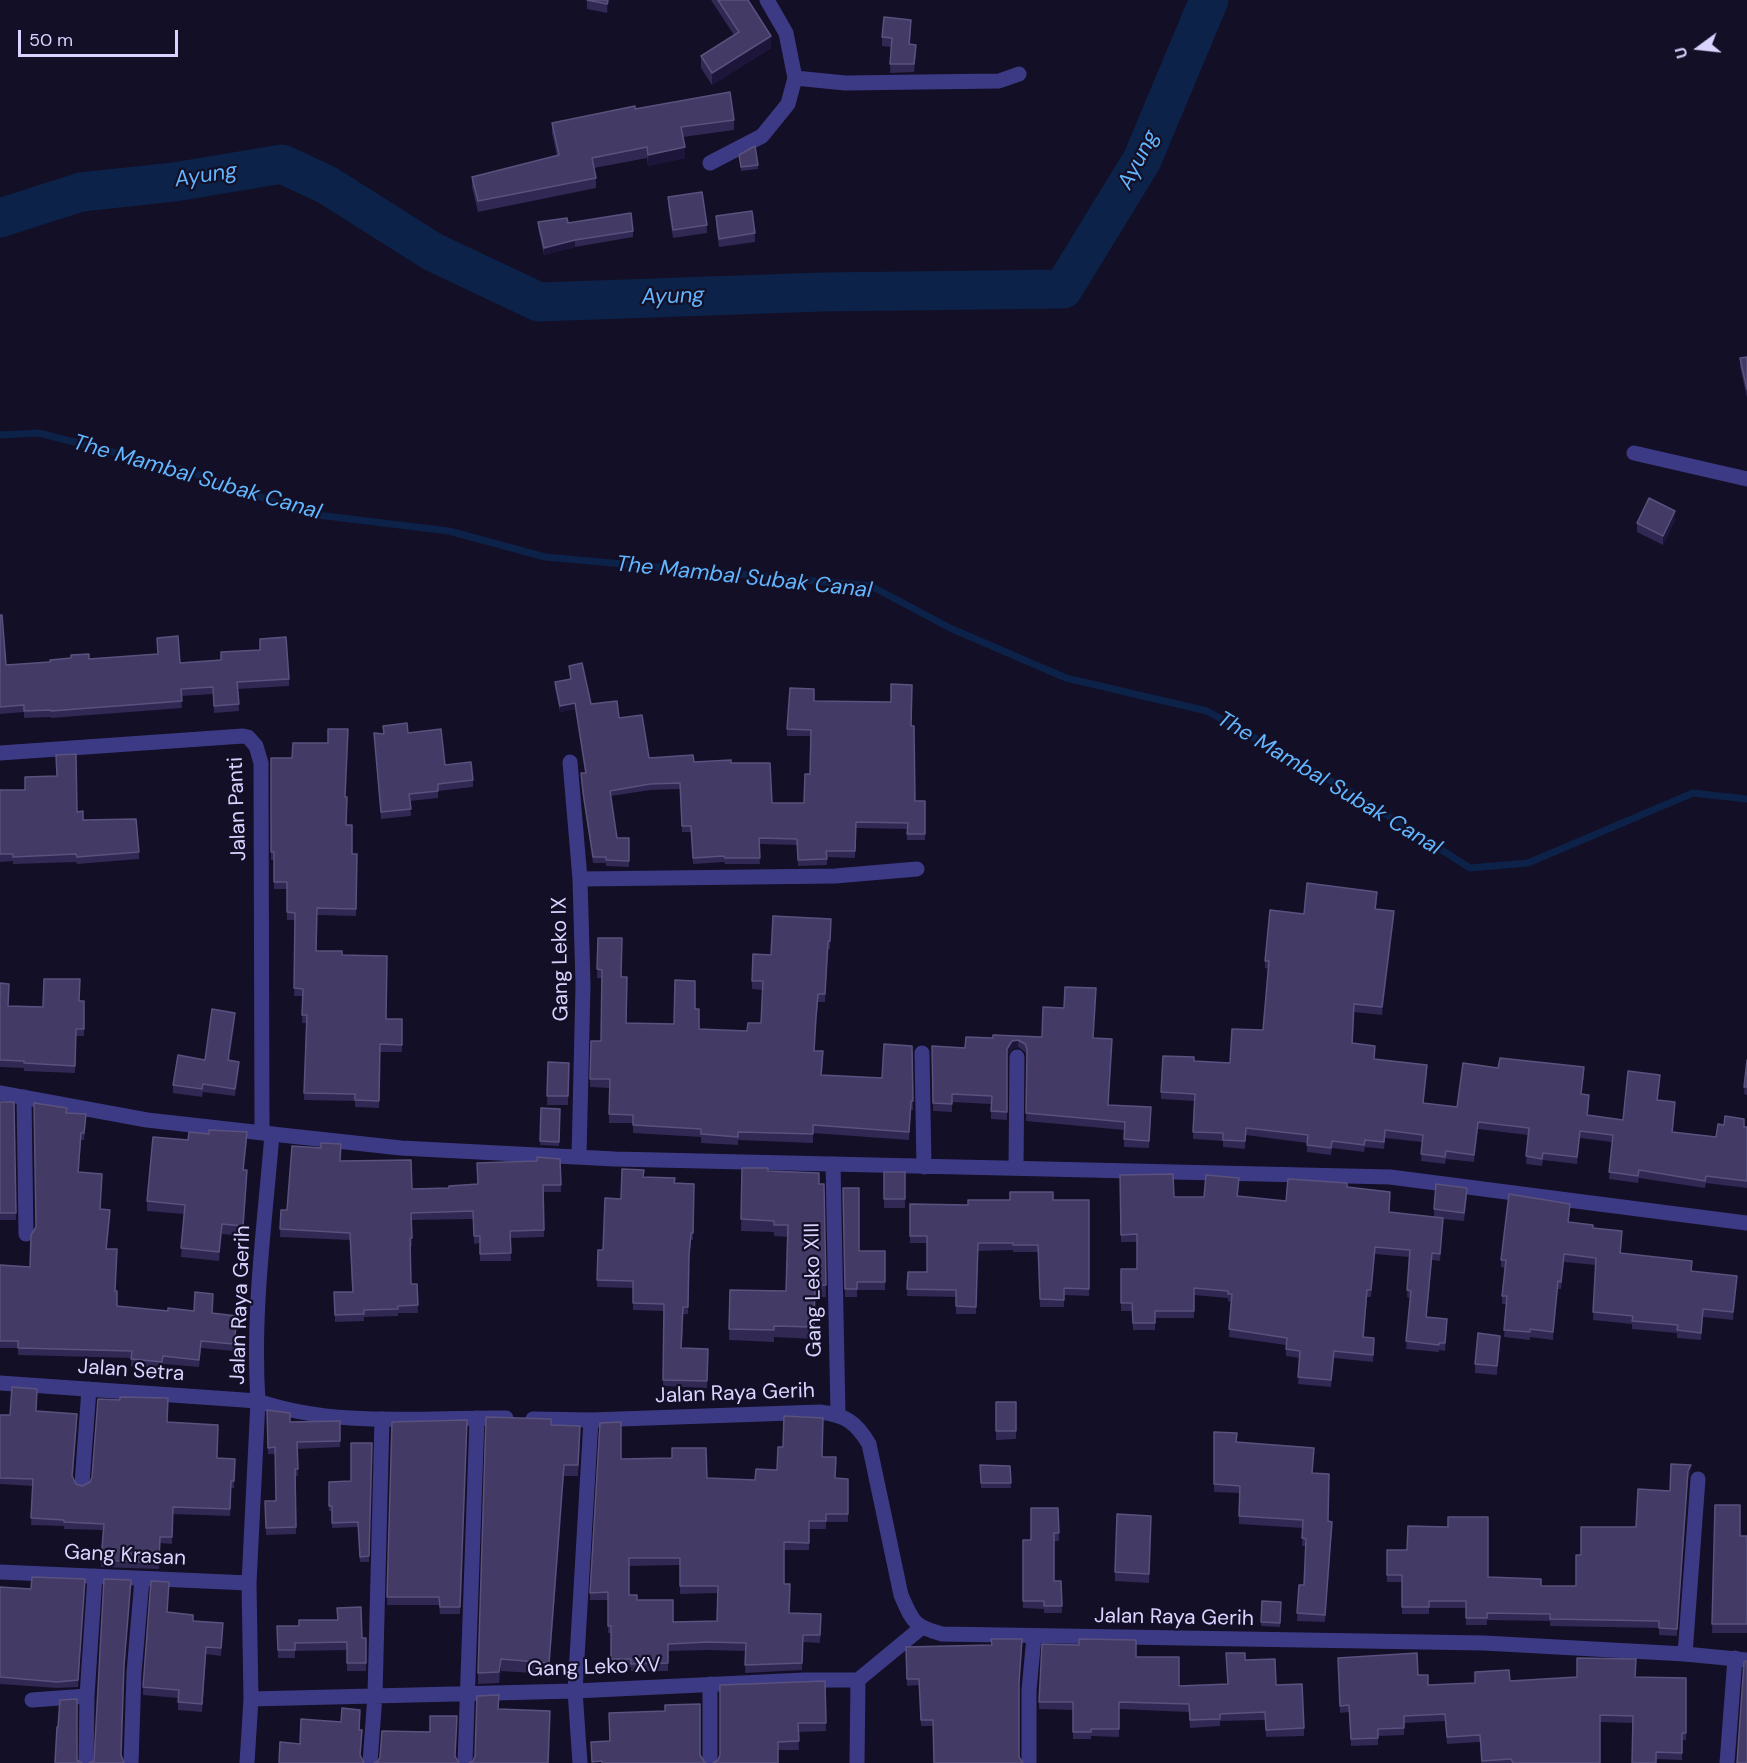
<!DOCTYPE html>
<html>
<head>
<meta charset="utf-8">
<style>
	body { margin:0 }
	#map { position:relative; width:1747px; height:1763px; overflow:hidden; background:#130f26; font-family:"DM Sans",sans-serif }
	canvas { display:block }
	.north { position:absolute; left:1669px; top:18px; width:60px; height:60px; -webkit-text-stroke:4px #130f26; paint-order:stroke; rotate:255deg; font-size:16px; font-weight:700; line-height:24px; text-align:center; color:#d9d4ff }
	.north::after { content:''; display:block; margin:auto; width:21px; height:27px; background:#d9d4ff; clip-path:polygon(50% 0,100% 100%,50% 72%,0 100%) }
	.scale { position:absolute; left:18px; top:30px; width:160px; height:27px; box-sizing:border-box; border:3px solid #d9d4ff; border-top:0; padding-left:8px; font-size:18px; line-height:21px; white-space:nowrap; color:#d9d4ff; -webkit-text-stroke:4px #130f26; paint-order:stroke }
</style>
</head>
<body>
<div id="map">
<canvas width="1747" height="1763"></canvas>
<div class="north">U</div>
<div class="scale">50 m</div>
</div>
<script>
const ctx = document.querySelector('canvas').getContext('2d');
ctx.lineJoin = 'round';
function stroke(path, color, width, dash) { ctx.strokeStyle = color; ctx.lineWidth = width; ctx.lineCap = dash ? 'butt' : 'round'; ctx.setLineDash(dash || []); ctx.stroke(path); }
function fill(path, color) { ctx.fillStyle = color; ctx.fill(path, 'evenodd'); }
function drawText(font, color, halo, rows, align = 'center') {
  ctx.font = font + ' "DM Sans",sans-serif'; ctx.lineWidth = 4.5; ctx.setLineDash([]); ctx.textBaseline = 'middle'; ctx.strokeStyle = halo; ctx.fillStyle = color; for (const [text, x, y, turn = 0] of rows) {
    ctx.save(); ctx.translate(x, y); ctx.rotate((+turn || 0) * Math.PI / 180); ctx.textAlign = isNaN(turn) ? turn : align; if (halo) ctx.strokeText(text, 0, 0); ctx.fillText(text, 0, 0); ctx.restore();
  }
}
stroke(new Path2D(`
	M0,435l39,-2 148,38 122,43 140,17 96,26 326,29 79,42 116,50 141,33 142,80 121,77 58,-5 165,-70 54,6`), '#0c2248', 7);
stroke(new Path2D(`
	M0,218l81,-26 93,-10 108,-18 45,21 106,67 106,50 283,-10 241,-3 79,-129 67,-160`), '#0c2248', 39);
stroke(new Path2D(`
	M795,78l50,5 154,-2 20,-7
	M710,163l52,-27 26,-32 7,-26 -9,-45 -19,-33
	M1634,453l113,26
	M0,753l243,-17 5,1 8,9 5,17 1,369
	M570,762l10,117 3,106 -4,172
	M580,879l255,-3 82,-7
	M922,1053l2,114
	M24,1097l2,137
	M272,1134l129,14 214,11 775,18 357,46
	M833,1164l5,250
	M1016,1168l1,-111
	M0,1383l258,18 -9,182 2,116 -4,64
	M82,1483l7,-94
	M0,1572l249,11
	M1685,1654l13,-175
	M251,1699l324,-8 229,-11h54l63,-52
	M32,1700l55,-4
	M86,1763l1,-67 8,-120
	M131,1763l3,-90 8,-94
	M370,1763l5,-68 7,-276
	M465,1763l12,-345
	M580,1763l-5,-72 16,-271
	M710,1763v-79
	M857,1763l1,-83
	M1029,1763v-73l5,-53
	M1727,1763l8,-105`), '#3d3a85', 15);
stroke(new Path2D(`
	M0,1093l147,27 125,14c-7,88 -20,178 -14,267 79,27 165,16 248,17
	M533,1419l58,1 229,-8c25,3 36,10 49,32l32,151c12,27 12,31 41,39l542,9 201,11 62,6`), '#3d3a85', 15);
fill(new Path2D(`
	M587,0h22l-2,13 -20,-4z
	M711,0h37l23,48 -59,37 -11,-17v-12l33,-21z
	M911,28l-1,16 6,9 -2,19 -24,1 1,-26 -9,-1v-9z
	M635,109l99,11v10l-51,7 2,21 -37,8 -1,-8 -53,10 2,10v10l-118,24 -6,-25v-10l85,-21 -5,-23v-10z
	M739,155l19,10v4l-17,2z
	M668,197l39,28v8l-34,5 -5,-32z
	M716,216l39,17v9l-36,5 -3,-22z
	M538,222l30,1 65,8v6l-58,10 -31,8 -6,-27z
	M1747,357v41l-7,-31v-9z
	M1675,520l-12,25 -26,-13v-9z
	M0,615l6,50 83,-6 91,4 41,-3v-8l68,27v7l-51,3 1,22 -25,2 -1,-19 -32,2 1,12 -131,10v-1l-27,1v-6l-24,2z
	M569,666l22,38 28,14 30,40 45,4 37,1 41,40h32l6,-29 1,-38h-24v-7l27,-28 97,25 4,75h10v39h-18v-11l-51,-1 -1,30 -28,-1v8l-29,1 -1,-21 -38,-1 1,20h-35l-1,-2 -31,2 -2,-32h-9l-2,-43 -30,1 -39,6 6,42h12v29l-23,-1v-3h-13l-10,-65 -2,-25h4l-10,-64 -15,3 -5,-24v-6l15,-3z
	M383,726l25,7 37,32 28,15v7l-35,4v7l-28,3 1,15 -30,3 -7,-86 9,1z
	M271,758h21l53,39 2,28 5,29h5l-1,62 -39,-1 -1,36 26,4 44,64h16v33h-22l-1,56 -24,-1v-6l-51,-1 2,-77h-4l1,-27h-9l1,-76h-8v-31h-13v-29h-3z
	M0,790l77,22 6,8 56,32v7l-62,5 -1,-2 -63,2v-3l-13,1z
	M1377,900l-1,9 18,9 -12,97 -28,-3 -1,32 22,9 -1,6 53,14 -4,30 34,4 41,-39 86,7 -3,19 8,9 -1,13 35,4 37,-38 -2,18 17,9 -2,23 43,5 28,-10h3v61l-41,-5 -1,5 -66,-10 -1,5 -29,-4 3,-37 -32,-4 -3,26 -34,-4 -1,6 -16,-2 2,-29 -50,-6 -4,33 -28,-3 -1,5 -24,-3 1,-19 -37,-4 -1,11 -19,-2 -1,5 -32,-4 -1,7 -24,-3v-9l-61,-8 -1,14 -22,-2v-6l-30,-2 1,-38 -33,-2v-7l33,-31 36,2 33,-33 6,-61 -4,-1v-7l39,-47z
	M831,919l-1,30h-2l-3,53h-7l-2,23 -2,26 9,9 -1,15 60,3 30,-32 1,64h-2l-2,30 -96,-7v10l-75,-3v5l-37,-2v-6l-68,-4v-10h-24v-35l-19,-1 1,-46h10l1,-63h-5l1,-40 29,85 47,1 21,-15 4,20 48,2 14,-8 1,-33 -10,-1v-8l19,-26z
	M0,983l8,23 35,1 36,-6h5v35h-8l-1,37 -51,-2v-3l-24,-1z
	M235,1021l-6,39 10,10 -4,26 -32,-4 -1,5 -29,-4v-8l32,-25z
	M1042,1037l52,1 14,67 43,10 -2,33 -25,-1v-17l-98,-9 1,-64 -2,-5 -7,-5 -6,2 -5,7v64l-16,-1v-15l-39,-2v10l-19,-1 -1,-65 33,2 28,-10z
	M1747,1060v35l-3,-1z
	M548,1062l21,1 -1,42h-21z
	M0,1102h14l2,118h-16z
	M541,1108l19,1 -1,37 -19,-1z
	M67,1113l19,8 -2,19h-3l-2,32 23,9 -2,28 10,8 -3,32 8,42 2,15 51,5h26l19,-10 -1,12 25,10 -3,28 -33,-3 -2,19 -36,-3 -1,6 -31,-4v-8l-113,-3v-7h-18v-83l30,2 6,-40z
	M188,1140l59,1 -3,29 3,9 -4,57 -21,-2 -3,27 -38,-4 3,-43 -37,-3v-10z
	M321,1148l19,13 72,28 37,-1 29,-4 59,-23 23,-2 1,33h-18l1,45 -34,1 1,23h-31v-18l-6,1 -1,-25 -62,1 1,26h-2l1,38h6l1,29h-20v3l-34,1v4l-29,1 -1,-30h18l-2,-52 -70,-3 1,-27h6z
	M742,1168l26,3 51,13h5l2,113h-11l-1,42 -40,-2v5l-45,-2 1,-50 56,1 2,-54 -14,-1v-4l-33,-1z
	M884,1172h21v36h-21z
	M1120,1175l54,22h30l35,-12 -1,11 48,5 61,-14 43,12 -1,13 45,5v-8l33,-12 -3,24 -21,-2 -3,42 -8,-1 -5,57 20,9 -2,25 -6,-1v2l-33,-3 4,-51 -3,-1 2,-40 -34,-3 -4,43h-4l-3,40 10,8 -1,17 -39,-4 -3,29 -33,-3 2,-26 -14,-2v-11l-57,-8 2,-35 -3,-1v-3l-34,-3v23h-39v12h-22l-1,-19h-11v-42h16v-27h-16z
	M644,1177l30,6 20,1 -1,56h-2l-2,22 -1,52h-5l-1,34 26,1 -1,39 -44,-2 1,-75 -31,-1v-22l-36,-1 1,-37h5l18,-51z
	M843,1188l16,63h26v39h-28v7h-12z
	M1053,1200h36v96l-25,-1v12h-24l-2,-55h-25v-2l-35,1 -2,63h-20v-17l-49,-1 1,-24h19v-29h-17v-39l58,1z
	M1570,1211l-1,11 24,6 29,11 -1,15 71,17 45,12 -4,37 -30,-3 -2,23 -24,-2v-5l-45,-4v-5l-39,-4 3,-55 -32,-3 -3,27h-3l-5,51 -23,-3v3l-26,-3 2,-33h-4v-8l3,-28 -4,-1v-7z
	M1500,1345l-3,30 -22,-2v-9z
	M996,1402h20v37l-20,1z
	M267,1410l23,12 50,-1v26l-43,2 1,27h-3l1,58 -30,1 -1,-34h11l-1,-47h-7z
	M36,1411l41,9 -4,57 3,7 6,2 8,-4 77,-60 50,36 18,1 -1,29h-3l-1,28 -57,-2 -1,30 -12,-1 -1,26 -58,-2 2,-37 -39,-1v-3l-33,-1 2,-39 -33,-2v-69h10z
	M467,1420l-7,194h-20l-1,-9h-52l5,-183z
	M551,1425l29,12 -2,39h-14l-15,198 -48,-3 -2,12 -21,1v-11z
	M1214,1432l22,11 77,30 15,48 4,8 -7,93 -28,-1 2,-36h5l2,-39h-4l1,-18 -64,-4v-31l-25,-1z
	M372,1443l-3,119h-9l-2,-35 -26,1v-17h-3v-29l22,-1z
	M822,1457l14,21 12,1v43h-22v7h-17v21h-25v34l5,29 32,1 -1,29 -17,-1 -1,28 -57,3 1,-22 -38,-1 -40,1v20h-37v-4h-20v-34h-3v-33h-18v-7l31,-134 86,19 48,2 22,-10zM680,1565v29l37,-1v28l-44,1 -44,-27v-29z
	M980,1465l30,1 1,22h-30z
	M1691,1472l-3,6 -11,158 -18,-1v-7l-109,-2v-5l-63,-1v5h-21v-17h-37v6h-27v-32h-15v-32l101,27 53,9h35l5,-31 55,-28 34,-36z
	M1715,1505l25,31h7v97h-35z
	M1058,1508l1,33h-5v40h7l1,32h-18v-4l-21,-1v-68h8z
	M1151,1516l-2,67 -34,-2v-9z
	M85,1579l-7,108 -21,1 -57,-4v-97l31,2z
	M169,1589l-2,23 56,19 -2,25 -15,-2 -4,58 -24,-2v-12l-35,-3v-8z
	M1262,1601l19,1 -1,25 -19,-1z
	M277,1626l89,12v33h-19v-21l-52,1v7h-17z
	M1022,1639l-89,87h-12l-2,-41 -12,1 -1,-39 85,-2z
	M1136,1657l43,29 48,-2 18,-24 31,25 28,43v8l-38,1 -1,-17 -45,1v5l-30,2 -1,-16 -70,-3v28l-28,-1v3h-18v-29l-34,-1v-7z
	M1338,1658l80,17 10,10 47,-2v-11l35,9 125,-4 51,1v62h-4v20l-26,-1 -23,-36 -33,-1v41h-119l-1,-21 -33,2 -2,-23 -41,2v12l-26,1v9l-27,1 -2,-34 -9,1z
	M825,1681l1,50 -28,1 1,18h-21l-60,10z`), '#312854');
fill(new Path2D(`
	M608,0h1l-2,13v-9z
	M771,36v12l-59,37v-12z
	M685,147v11l-37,8v-11z
	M575,240v7l-31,8v-7z
	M1675,511v9l-12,25v-9z
	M575,703v6l-15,3v-6z
	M1394,911v7l-12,97v-8z
	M235,1013v8l-7,47v-8z
	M1018,1040v7l-6,2 -5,7v64v-71l5,-8z
	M239,1062v8l-4,26v-7z
	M1427,1065v8l-4,37v-7z
	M1478,1122v7l-4,33v-7z
	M247,1132v9l-4,38v-9z
	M247,1170v9l-4,57v-10z
	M222,1224v10l-3,27v-9z
	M1375,1247v7l-4,43v-7z
	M1737,1276v7l-4,37v-8z
	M1558,1281v8l-5,51v-8z
	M1500,1336v9l-3,30v-9z
	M564,1465v11l-15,198v-11z
	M1691,1465v7l-3,6 -11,158 11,-165z
	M1332,1522v7l-7,93v-7z
	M131,1580v8l-7,84v-7z
	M501,1659v12l-2,12v-11z`), '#1d163a');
const building = new Path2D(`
	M587,0h21l-1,4z
	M718,0h30l23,36 -59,37 -11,-17 38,-24z
	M884,17l27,3 -2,24 7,1 -2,19h-24l2,-26 -10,-1z
	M730,92l4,28 -53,7 4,20 -37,8 -1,-8 -55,11 4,20 -118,23 -6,-24 87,-22 -7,-32 83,-17v3z
	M755,146l3,19 -17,2 -2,-12z
	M702,192l5,33 -34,5 -5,-33z
	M752,211l3,22 -36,6 -3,-23z
	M631,213l2,18 -58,9 -31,8 -6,-26 29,-4 1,5z
	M1747,357v32l-7,-31z
	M1649,498l26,13 -12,25 -26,-13z
	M0,615h2l4,50 44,-3v-2l21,-2v-3l18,-1v5l69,-5 -1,-16 21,-2 2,27 41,-3v-8l39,-2v-11l26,-2 3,42 -52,3 2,22 -25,2 -1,-19 -32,2 1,12 -131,10v-1l-27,1v-6l-24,2z
	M582,663l9,41 26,-3 2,17 23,-3 7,43 44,-3 1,7 37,-2v3h39l2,40h32l1,-29h5l1,-44 -24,-1 3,-41 24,1v12l77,1v-18l21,1 -1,41h3l1,75h10v33h-18l1,-11 -52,-1 -1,29h-29l1,8 -29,1 -1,-21 -38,-1 1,20h-35l-1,-2 -31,2 -2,-32h-9l-2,-43 -30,1 -40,7 7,47h12v23l-23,-1v-3h-13l-10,-65 -2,-19h5l-11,-70 -15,3 -5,-24 16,-3 -2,-13z
	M407,723l1,10 33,-4 4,36 26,-3 2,18 -35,4v7l-29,3 2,15 -30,3 -7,-79 10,1 -1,-8z
	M328,729h20l-3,68h2l-1,28h6v29h5l-1,55 -39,-1 -1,43h26v4l45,1 -1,63h16v26l-22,-1 -1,57 -24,-1v-6l-51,-1 3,-78h-5l1,-26 -9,-1 1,-75 -8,-1v-30h-13v-30h-3v-94h21l1,-15h35z
	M76,754l1,58 6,-1v9l53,-1 3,33 -62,5 -1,-3 -63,3v-3h-13v-64h25v-13l32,-1 -1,-21z
	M1307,883l70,9 -2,17 19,2 -12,96 -28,-3 -2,39 23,3 -1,13 53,6 -4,38 34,4 6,-44 35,5 2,-10 84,9 -3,27 8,1 -2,20 36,5 5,-49 32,4 -3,25 18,2 -3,30 44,5 2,-13 6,1 1,-9 19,3v8h3v54l-41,-5 -1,5 -66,-11 -1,6 -29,-4 4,-37 -33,-4 -3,26 -34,-4 -1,6 -16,-3 3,-28 -51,-6 -4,33 -28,-4 -1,6 -24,-3 2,-19 -38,-5 -1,12 -19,-2 -1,5 -32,-4 -1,7 -24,-3 1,-10 -62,-7 -1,13 -22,-1v-7l-30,-1 2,-38 -34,-2 2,-36 31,1v4l36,2 2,-34 31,1 6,-69h-4l5,-51 34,4z
	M773,916l58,3 -1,22h-2l-3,53h-7l-2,23 -2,34h9l-2,24 61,3 2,-34 28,2 1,55h-2l-2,31 -96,-7v9l-75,-2v5l-37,-3v-5l-68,-4v-10l-24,-1 1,-35h-20l1,-38h10l1,-71 -5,-1 1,-31h24l-1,39h6l-1,46 48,1 1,-44 20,1v28h4v20l48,2 1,-8h13l2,-42h-11l1,-27 18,1z
	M44,979h36l-1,22h5v28h-8l-1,37 -51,-3v-2l-24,-1v-77l9,1 -1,22 35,1z
	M1065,987l31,1 -3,50 19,1 -4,66 43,2 -2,34 -25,-2 1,-17 -99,-9 1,-64 -2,-5 -7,-4 -6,1 -5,8v63l-16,-1 1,-15 -40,-2v10l-19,-1 -1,-57 33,2 1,-11 27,1v-3l49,2 1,-30 21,1z
	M212,1009l23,4 -7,47 11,2 -4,27 -32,-5 -1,5 -29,-4 5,-30 27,5z
	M1747,1060v27h-3z
	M548,1062l21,1 -1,33h-21z
	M0,1102h14l2,111h-16z
	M34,1103l33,5 -1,5 20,1 -2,19h-3l-3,39 24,2 -2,35 10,1 -4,39h11l-2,42h2v15l51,5v-3l26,3 1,-19 18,2 -1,19 25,3 -3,28 -33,-3 -2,19 -36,-4 -1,6 -31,-3 1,-8 -114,-3v-7h-18v-76l30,2 1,-32 5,-8z
	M541,1108l19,1 -1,33 -19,-1z
	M209,1130l38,2 -4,38h4l-4,56 -21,-2 -3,28 -38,-4 4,-43 -38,-4 6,-64 35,3 1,-8 20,2z
	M321,1143l20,1 -1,17 71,-1 1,29 37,-1v-2l29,-2 -1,-21 60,-2v-4l23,2 1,26h-18l1,45 -34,1 1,22 -31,1v-18h-6l-1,-25 -62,2 1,25h-2l1,46h6l1,21 -20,1v3l-34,1v4l-29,1 -1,-23h19l-3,-59 -70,-4 1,-19h6l5,-64 29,2z
	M742,1168h26v3l51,2v11h5l2,101h-11l-1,42 -40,-1v4l-45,-1 1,-39 56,1 2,-66h-14v-4l-33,-2z
	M622,1169l22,1 -1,7 32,1 -1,5 20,1 -1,49h-2l-2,22 -1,52h-5l-2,41 27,1 -1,32 -44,-1 1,-76 -31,-1v-22l-36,-1 1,-30h5l2,-52 16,1z
	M884,1172h21v27h-21z
	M1173,1174l1,23h30l2,-22 33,3 -2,18 49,5 2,-22 59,4v4l43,5 -1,20 54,6 -3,36 -8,-1 -6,64 21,2 -2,24h-6v2l-33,-4 5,-50 -4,-1 3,-40 -35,-3 -4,43h-4l-4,47 11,1 -1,17 -39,-4 -3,29 -33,-3 2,-26 -14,-2 1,-11 -58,-9 3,-35h-4v-3l-34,-3v23h-39v12h-22l-1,-20h-11v-34h16v-35l-16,1 -1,-60z
	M1436,1184l31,4 -3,25 -30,-4z
	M843,1188h16v63h26v31h-28v7h-12z
	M1010,1192h43v8h36v89l-25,-1v12l-24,-1 -2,-54h-25v-2h-35l-2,64 -20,-1v-16l-49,-1 1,-17h19v-36h-17v-32l58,1v-5h42z
	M1509,1194l61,10 -2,18 25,3v3l29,3 -2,22 72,8 -1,10 46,5 -4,36 -30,-3 -2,24 -24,-3 1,-5 -46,-4 1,-5 -40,-4 3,-54 -32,-4 -3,28 -3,-1 -5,51 -23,-3v3l-26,-2 3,-34h-5l4,-36h-5z
	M1478,1333l22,3 -3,30 -22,-2z
	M12,1387l25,2 -1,22 41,3 -5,62 4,8 6,2 8,-4 2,-5 6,-78 22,1v-3l48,1 -1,24 51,3 -1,33 18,1 -1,22h-3l-1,28 -57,-2 -1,30h-12l-1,26 -58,-3 3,-36 -40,-2v-2l-33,-2 2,-39 -33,-1v-63h10z
	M996,1402h20v29h-20z
	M267,1410l23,3v9l50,-1v20l-43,1 1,27h-3l1,58 -30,1 -1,-27h11l-1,-54 -7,1z
	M784,1416l39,2 -1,39h14l-1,21 13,1v35h-22v7h-17v22l-25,-1v42h6l-1,29 32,1 -1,21h-17l-1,28 -57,2 1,-22 -38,-1 -40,2v19l-37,1v-5h-20v-33h-3v-34l-18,1 10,-170 21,-1v37l51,-1v-10h34l1,30 48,2 1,-11 21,1 1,-23h5zM629,1558h51v28h38l-1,35 -44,1v-22h-36v-5h-8z
	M486,1417l65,2v6l29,1 -2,39h-14l-15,198 -48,-4 -2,13 -21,1z
	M467,1420l-7,187h-20l-1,-10h-52l5,-175z
	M1214,1432l23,1 -1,9 78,6 -2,25 17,1 -1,47 4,1 -7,93 -28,-2 2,-28h5l2,-46 -4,-1 1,-18 -64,-4 1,-30 -26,-2z
	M351,1443h21l-3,113 -9,1 -2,-35 -26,1v-17h-3v-24l22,-1z
	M1671,1464l20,1 -3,6 -11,158 -18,-1v-7l-109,-2v-5l-63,-1v5h-21v-17h-37v6h-27v-32h-15v-25h20l1,-24 40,1v-10h40v60l53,2v7h35v-31h5v-28h55l2,-38 32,2z
	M980,1465l30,1 1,17h-30z
	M1715,1505h25v31h7v88h-35z
	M1031,1508h27l1,25h-5v48h7l1,25h-18v-5h-21v-61h8z
	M1117,1514l34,2 -2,58 -34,-2z
	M32,1577l53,2 -7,101 -21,2 -57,-5v-90l31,2z
	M104,1579l27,1 -7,85 -3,90 3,8h-35l5,-2z
	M151,1581l18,1 -2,30 26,3v6l30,2 -2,25 -15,-1 -4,57 -24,-2 1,-12 -36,-3z
	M1262,1601l19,1 -1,21 -19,-1z
	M361,1607l1,31h4v25h-19v-21l-52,1v7h-17l-1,-24h22v-6h39l-1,-12z
	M991,1639h31l-3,44v74l4,6h-89l-1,-43h-12l-2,-41h-12l-1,-32 86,-2z
	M1079,1639l57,1v17h43v29l49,-2 -2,-31h19v7l30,-1 1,26 26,-1 2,44 -38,2 -1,-18 -45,2v5l-30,1 -1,-16 -70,-2v27h-28v3h-18v-30h-34l3,-58 37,1z
	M1417,1653l1,22h10v10l47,-2v-11l34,-2 1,11 67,-4v-19l59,1 -1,18 51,1v55h-4v20l-26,-1v11h-24l1,-47 -33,-1v48h-87l-2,-4 -29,2 -2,-26 -33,2 -2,-23 -41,2v12l-26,1v9l-27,1 -2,-34 -9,1 -2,-48z
	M1747,1661v102h-10l7,-101z
	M825,1681l1,42h-28l1,18 -21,1v21h-65l5,-3 2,-5v-70z
	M499,1695l-1,14 52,2 -2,52h-79l4,-2 2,-5 2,-60z
	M77,1699v61l5,3h-27l2,-36h1l2,-27z
	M700,1704v51l5,8h1h-104v-2l-10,1 -1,-20 19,-1 -1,-28 56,-2v-6z
	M342,1708l18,2 -1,20h3l-2,25 4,8h-85l1,-21 20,2 1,-25 40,3z
	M430,1716h27l-2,40 4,7h-85l4,-2 2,-4 2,-26 48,1z`);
fill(building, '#433a66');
stroke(building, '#5a527e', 1.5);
drawText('21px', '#d9d4ff', '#130f26', [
	["Jalan Panti",238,809,-92],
	["Gang Leko IX",561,959,-91],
	["Gang Leko XIII",814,1290,-91],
	["Jalan Raya Gerih",241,1305,-88],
	["Jalan Setra",131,1371,4],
	["Jalan Raya Gerih",735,1394,-2],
	["Gang Krasan",125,1556,3],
	["Jalan Raya Gerih",1174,1618,1],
	["Gang Leko XV",594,1668,-2]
]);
drawText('italic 22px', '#62b6ff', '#130f26', [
	["Ayung",1139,160,-63],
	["Ayung",206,176,-9],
	["Ayung",673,297,-2],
	["The Mambal Subak Canal",197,478,16],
	["The Mambal Subak Canal",744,578,6],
	["The Mambal Subak Canal",1329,784,31]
]);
</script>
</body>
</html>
